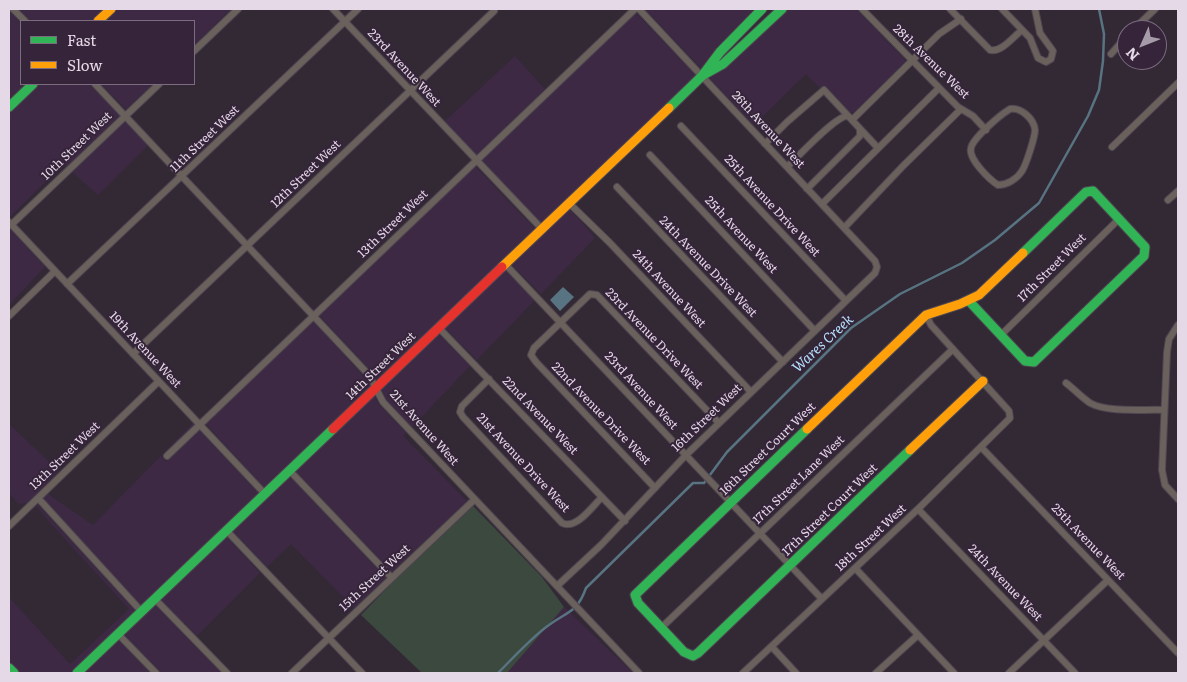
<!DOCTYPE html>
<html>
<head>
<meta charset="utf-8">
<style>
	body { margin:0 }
	#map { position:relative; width:1187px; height:682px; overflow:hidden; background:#322935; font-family:Literata,serif }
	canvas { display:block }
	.frame { position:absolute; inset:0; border:10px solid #e5d9e8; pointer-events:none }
	.legend { position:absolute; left:20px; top:20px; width:175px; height:65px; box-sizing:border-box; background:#36243a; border:1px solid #7c6c80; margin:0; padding:6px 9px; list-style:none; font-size:15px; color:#e5d9e8 }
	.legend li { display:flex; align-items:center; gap:10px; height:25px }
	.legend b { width:25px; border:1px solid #7c6c80 }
	.north { position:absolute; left:1117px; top:20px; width:50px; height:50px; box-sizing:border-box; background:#36243a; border:1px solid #7c6c80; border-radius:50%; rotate:226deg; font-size:14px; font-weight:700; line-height:20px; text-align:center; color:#e5d9e8 }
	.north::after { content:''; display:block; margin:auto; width:18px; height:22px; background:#a69ba9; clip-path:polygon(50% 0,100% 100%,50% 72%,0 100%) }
</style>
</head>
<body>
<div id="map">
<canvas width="1187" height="682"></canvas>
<div class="frame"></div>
<ul class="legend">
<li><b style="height:6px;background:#30b455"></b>Fast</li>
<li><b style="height:6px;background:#ff9f0a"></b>Slow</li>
</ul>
<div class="north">N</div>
</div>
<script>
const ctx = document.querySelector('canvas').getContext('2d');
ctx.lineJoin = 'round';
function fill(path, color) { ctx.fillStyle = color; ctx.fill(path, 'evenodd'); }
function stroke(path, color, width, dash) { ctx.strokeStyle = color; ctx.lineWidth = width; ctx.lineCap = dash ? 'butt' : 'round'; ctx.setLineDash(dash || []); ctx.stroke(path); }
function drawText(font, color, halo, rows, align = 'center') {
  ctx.font = font + ' Literata,serif'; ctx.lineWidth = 4; ctx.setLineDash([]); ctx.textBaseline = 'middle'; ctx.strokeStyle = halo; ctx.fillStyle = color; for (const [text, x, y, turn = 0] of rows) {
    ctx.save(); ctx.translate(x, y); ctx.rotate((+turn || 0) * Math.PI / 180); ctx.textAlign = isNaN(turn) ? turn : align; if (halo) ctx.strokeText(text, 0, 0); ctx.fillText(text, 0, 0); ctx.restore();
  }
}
fill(new Path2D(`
	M19,9h87l-13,12h-62z
	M117,9h114l-37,36v-24h-90z
	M645,9h111l-54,60z
	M787,9h69l50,52 -54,53 1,-2h-3l-23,-25 -7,1 -14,-14 -52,51 -45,-48 17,-11z
	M9,10l12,14v60h6l-18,17z
	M636,13l60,63 -154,148 -60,-64z
	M515,56l30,33 -69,66 -31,-34z
	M38,84h51l31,31 -54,52 -3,-3 -53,53 -1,-1v-104z
	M101,84h52l-27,25z
	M125,121l23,24 -50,50 -26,-23z
	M475,166l61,64 -159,151 -5,-9 -53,-57z
	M569,209l12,12 14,17 -54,56 -30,-30z
	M9,228l36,39 -36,38z
	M505,270l30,30 -58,60 -32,-32z
	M313,321l52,57 6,9 -106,101 -59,-64z
	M438,334l32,32 -58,61 -26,-28 -5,-11z
	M375,395l4,10 27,28 -3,3 64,65 -75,71 -97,-102z
	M193,423l1,2 -33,31 5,6 33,-32 60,64 -117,112 -99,-108 5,-4 45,31z
	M9,424l50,47 -32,32 -9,1 -9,-11z
	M289,476l97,102 -32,30 -63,-64 -24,23 -35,-37z
	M37,504l99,108 -65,61h-51l-11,-12v-64l61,67 59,-55 -78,-85 -15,-18z
	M226,536l34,37 -63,63 -36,-37z
	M155,605l66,68h-59l-38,-39z
	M564,607l69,66h-126z
	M118,640l32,33h-60l-4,-3z`), '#3e2944');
fill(new Path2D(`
	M473,506l69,71 22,30 -57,66h-85l-61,-58 31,-32z`), '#3c493f');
fill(new Path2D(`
	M563,287l11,10 -14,14 -10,-11z`), '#587381');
stroke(new Path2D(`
	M498,673c14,-14 35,-37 51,-48 19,-14 28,-12 37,-37l107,-105h11l23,-31 124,-124 49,-34 62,-31 33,-23 44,-37 49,-87 11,-26 4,-29 1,-27 -5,-25`), '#587381', 2.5);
const street = new Path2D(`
	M13,9l12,12
	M333,9l209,220
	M862,9l96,98 15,9 13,14
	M950,9l40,41c11,3 23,-13 32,-20
	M1002,9l28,29 8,20 8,4 5,-3 2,-8 -13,-18 -5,-24
	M1133,30l22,-21
	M194,51l44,-42
	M1111,54l16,-18
	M95,84l274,291 14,27 256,271
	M1010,109c11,-2 24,10 25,21 0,7 -9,35 -13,41 -5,8 -15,14 -24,14 -8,-5 -30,-26 -27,-37 2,-10 29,-33 39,-39z
	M852,120l87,-86 22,-15
	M681,126l165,175
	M765,144l22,-22 37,-32 54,58
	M1112,147l66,-64
	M650,155l165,176
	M787,167c11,-10 49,-52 61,-51
	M617,187l166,175
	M807,189l53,-53v-7
	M1168,200l10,-9
	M569,203l41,40 141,149
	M822,204l117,-116
	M9,222l256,272
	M11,225l148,-141
	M844,228l59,-62 58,-57
	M505,264l317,335
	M67,284l291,-275
	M9,316l46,-45
	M1178,325l-9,14 -2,13 -5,118 3,15 13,14
	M439,328l186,193
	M1001,335l119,-117
	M133,354l361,-343
	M489,379l-27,27 -2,6 3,5 99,106c14,7 30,-16 39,-25
	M1066,383c8,6 15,14 24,20 18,10 54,6 74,7
	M981,447l197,206
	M167,456l468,-447
	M289,470l103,108
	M655,488l-119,-126 -5,-7 3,-7 56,-54 7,1 122,128
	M38,498l104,114
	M918,509l157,164
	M9,526l149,-144
	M226,530l136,143
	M855,568l99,105
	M557,586l44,-41 85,-90 189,-182 2,-6 -2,-6 -236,-252
	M155,599l72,74
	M661,628l292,-279
	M118,634l38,39
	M772,647l24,26
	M292,673l182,-173
	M743,673l175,-164 92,-91 -1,-7 -78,-86 -5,-10
	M876,673l42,-38
	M1009,673l99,-93`);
const fast = new Path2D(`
	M705,74l18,-10 59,-55
	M9,107l24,-23
	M669,108l33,-32 18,-24 42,-43
	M969,301l56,60 9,1 110,-106 1,-9 -52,-56 -7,1 -63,61
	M807,429l-172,166 3,8 46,49 9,4 5,-3 212,-203
	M9,668l5,5
	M77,673l256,-244`);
const slow = new Path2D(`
	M98,21l13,-12
	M502,267l167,-159
	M807,429l119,-114 34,-11 19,-9 44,-42
	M910,450l73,-69`);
const jam = new Path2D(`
	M333,429l169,-162`);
stroke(street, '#4e4651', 8);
stroke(fast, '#4e4651', 11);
stroke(slow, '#4e4651', 11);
stroke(jam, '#4e4651', 11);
stroke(street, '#6a605c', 6);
stroke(fast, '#30b455', 9);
stroke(slow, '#ff9f0a', 9);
stroke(jam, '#e5322d', 9);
drawText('12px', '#e5d9e8', '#36243a', [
	["28th Avenue West",931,62,44],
	["23rd Avenue West",404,68,47],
	["26th Avenue West",768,130,47],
	["11th Street West",205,139,-44],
	["10th Street West",77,146,-44],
	["12th Street West",306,174,-44],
	["25th Avenue Drive West",772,206,47],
	["13th Street West",393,224,-44],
	["25th Avenue West",741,235,47],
	["24th Avenue Drive West",708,267,46],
	["17th Street West",1052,268,-45],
	["24th Avenue West",669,289,47],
	["23rd Avenue Drive West",654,339,46],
	["19th Avenue West",145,350,47],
	["14th Street West",381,366,-44],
	["23rd Avenue West",641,391,47],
	["22nd Avenue Drive West",601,414,46],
	["22nd Avenue West",540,416,46],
	["16th Street West",707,418,-44],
	["21st Avenue West",424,428,48],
	["16th Street Court West",768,449,-44],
	["13th Street West",65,456,-44],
	["21st Avenue Drive West",523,463,47],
	["17th Street Lane West",799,480,-44],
	["17th Street Court West",830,510,-44],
	["18th Street West",871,538,-43],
	["25th Avenue West",1088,542,46],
	["15th Street West",375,578,-43],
	["24th Avenue West",1005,583,46]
]);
drawText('italic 14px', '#b2e0f8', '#36243a', [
	["Wares Creek",823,344,-43]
]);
</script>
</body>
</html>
